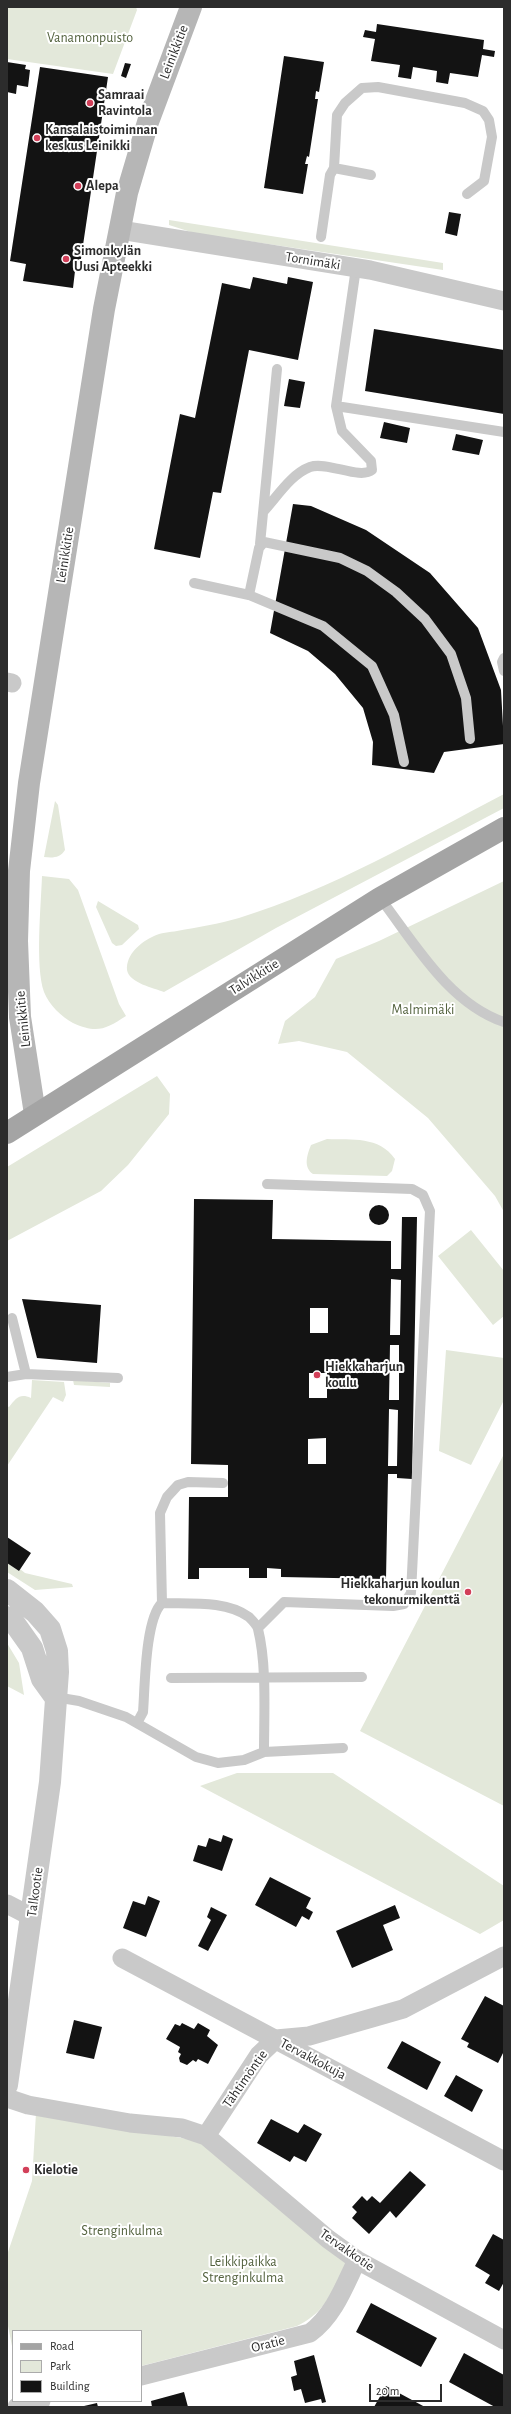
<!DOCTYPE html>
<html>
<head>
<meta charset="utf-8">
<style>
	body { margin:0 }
	#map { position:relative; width:511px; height:2414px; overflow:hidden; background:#fff; font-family:"Alegreya Sans",sans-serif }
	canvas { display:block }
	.frame { position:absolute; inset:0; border:8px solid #2c2c2c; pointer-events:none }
	.legend { position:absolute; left:12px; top:2330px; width:130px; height:72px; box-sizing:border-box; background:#fff; border:1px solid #ababab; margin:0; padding:5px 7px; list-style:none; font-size:12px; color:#2c2c2c }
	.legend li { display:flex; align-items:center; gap:8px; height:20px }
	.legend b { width:20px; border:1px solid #ababab }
	.scale { position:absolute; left:369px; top:2384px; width:73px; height:18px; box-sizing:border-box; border:2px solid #2c2c2c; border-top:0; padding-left:5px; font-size:12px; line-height:14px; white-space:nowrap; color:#2c2c2c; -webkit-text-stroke:3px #fff; paint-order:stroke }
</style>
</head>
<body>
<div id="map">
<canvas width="511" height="2414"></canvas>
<div class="frame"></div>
<ul class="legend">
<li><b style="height:5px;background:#a4a4a4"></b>Road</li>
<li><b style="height:11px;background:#e3e8da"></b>Park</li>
<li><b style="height:11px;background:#131313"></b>Building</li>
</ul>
<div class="scale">20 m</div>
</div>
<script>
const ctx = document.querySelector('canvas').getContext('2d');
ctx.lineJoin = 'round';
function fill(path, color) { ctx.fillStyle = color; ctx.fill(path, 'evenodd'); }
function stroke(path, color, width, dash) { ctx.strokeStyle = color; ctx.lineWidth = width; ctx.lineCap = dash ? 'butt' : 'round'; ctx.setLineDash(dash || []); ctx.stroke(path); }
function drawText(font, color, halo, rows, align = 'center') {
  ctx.font = font + ' "Alegreya Sans",sans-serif'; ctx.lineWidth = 4; ctx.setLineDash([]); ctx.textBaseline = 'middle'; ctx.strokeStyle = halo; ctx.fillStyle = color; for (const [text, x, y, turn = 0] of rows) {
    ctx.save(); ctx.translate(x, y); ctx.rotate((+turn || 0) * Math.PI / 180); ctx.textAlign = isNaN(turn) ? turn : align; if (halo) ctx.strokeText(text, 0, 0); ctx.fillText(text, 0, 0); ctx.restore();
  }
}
fill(new Path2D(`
	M7,7h129l1,3 -24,64 -106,-15z
	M169,220l274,43v7l-249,-37 -25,-8z
	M504,794v14l-228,120 -112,64c-10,-4 -35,-9 -37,-22 -1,-16 14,-28 27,-34 6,-3 16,-4 23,-5 21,-4 42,-7 62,-13 93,-29 179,-79 265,-124z
	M55,801l3,4 7,45c-5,8 -12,8 -21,7z
	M42,876l27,3 9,11 41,114 7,12c-20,13 -29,18 -53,7 -11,-6 -24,-18 -29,-31 -9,-26 -3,-86 -2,-116z
	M504,881v331l-9,-16 -67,-78 -81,-66 -48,-11 -21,3 7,-23 30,-24 21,-38 43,-18z
	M98,901l40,24 1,4 -17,16 -6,1 -4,-3 -16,-36z
	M157,1076l13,18 -1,20 -41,51 -27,26 -94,50v-74z
	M327,1139c25,1 52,-3 68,20l-3,12 -5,5 -74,-2c-10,-7 -6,-19 -2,-29z
	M471,1230l33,41v45l-11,9 -55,-69z
	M446,1350l58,8v42l-33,65 -32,-14z
	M32,1380l32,2 2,13 -3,7 -10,-5 -46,69v-60l2,1c7,-9 11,-14 22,-9z
	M73,1380l37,3v4l-36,-2z
	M504,1454v352l-144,-75z
	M7,1563l12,8 1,-2 5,4 47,11 1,3 -38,3 -28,-18z
	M7,1643l12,20 5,32 -17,-9z
	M237,1773h96l171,113v34l-24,14 -280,-148z
	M36,2113l163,28 148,119c-13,28 -20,52 -50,66l-156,40v-35h-128v20l-6,-30v-66l25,-74z`), '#e3e8da');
fill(new Path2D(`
	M377,24l107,16 -1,9 12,2 -1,6 -12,-2 -4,22 -28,-4 -2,11 -12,-2 1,-11 -24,-4 -2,12 -13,-2 2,-12 -29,-4 4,-22 -12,-2 2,-7 11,2z
	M284,56l40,6 -5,30 -3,-1 -1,8h3l-9,58 -2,-1 -2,8h3l-5,30 -39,-6z
	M7,62l19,3 -1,4 5,1 -2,17 -11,-2 -1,9 -9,-2z
	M125,63l6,1 -5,14 -5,-2z
	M40,67l68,10 -29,195 -4,-1 -2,17 -50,-7 3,-17 -16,-3z
	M449,212l12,2 -4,22 -12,-3z
	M253,277l34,7 1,-7 25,5 -15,78 -49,-10 -28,143 -8,-1 -13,66 -46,-9 26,-135 15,4 27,-135 28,6z
	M374,329l130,21v64l-139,-23z
	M289,379l16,3 -5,26 -16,-2z
	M384,422l26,6 -3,15 -27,-5z
	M456,434l27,6 -4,15 -27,-5z
	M293,504l18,2 55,24 64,43 48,55 23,62 3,54 -60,8 -10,21 -62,-8 1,-23 -10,-34 -28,-34 -27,-23 -38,-18z
	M194,1199l79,1 -1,39 119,2v28h10l1,-52h15l-5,262 -15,-1v-4h-9l-2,105 -105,-2v-8l-14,-1v10h-18v-10h-50v11h-11l1,-82h39v-32l-37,-1zM391,1279l10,1 -1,55h-10zM310,1308h18v25h-18zM390,1345h9v55h-10zM309,1373h18v25h-18zM389,1409l9,1 -1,56h-9zM326,1438v26h-18v-25z
	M369 1215a10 10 0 1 1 20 0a10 10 0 1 1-20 0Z
	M22,1299l79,6 -4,58 -60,-5z
	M7,1537l24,16 -12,18 -12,-8z
	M223,1835l10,4 -11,32 -29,-10 5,-16 8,2 3,-9 12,4z
	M270,1877l41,21 -5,10 7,4 -4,8 -7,-4 -6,11 -41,-22z
	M148,1896l12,5 -14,36 -23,-9 10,-27 12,4z
	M395,1905l5,13 -17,7 10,25 -41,18 -16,-37z
	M211,1907l16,8 -19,36 -10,-5 13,-26 -4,-3z
	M485,1996l19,10v45l-6,12 -31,-16 2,-4 -8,-4z
	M74,2020l28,7 -8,32 -28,-6z
	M182,2023l12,6 4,-6 12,7 -3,6 11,9 -10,19 -10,-5 -2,3 -3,-2 -6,5 -7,-3 -1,-4 2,-4 -3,-2 2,-5 -14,-8 9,-15 5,2z
	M402,2041l39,21 -14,28 -40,-22z
	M456,2075l27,15 -11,22 -28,-16z
	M271,2119l27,14 6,-9 18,10 -16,28 -12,-6 -4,6 -33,-19z
	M410,2171l16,14 -30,33 -6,-7 -21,23 -17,-16 5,-6 -5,-5 10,-11 5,5 5,-5 8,7z
	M493,2234l11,6v42l-5,9 -14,-8 5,-8 -15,-9z
	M371,2303l66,35 -16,29 -65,-35z
	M464,2353l40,22v32h-9l-46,-25z
	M314,2355l12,47 -4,1 -1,-4 -16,4 -4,-14 -7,2 -3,-14 6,-2 -3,-14z
	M386,2386l39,21h-51z
	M184,2392l4,15h-36l-1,-6z
	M97,2403l1,4h-14v-1z`), '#131313');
stroke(new Path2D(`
	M371,175l-37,-7 3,-53 8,-12 17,-15 16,-1 87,16 18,8 6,9 3,17 -8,44 -17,13
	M321,237l9,-62 4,-7
	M336,406l168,26
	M263,512c14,-15 28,-38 47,-45 17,-6 50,13 62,3l-1,-9 -29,-30 -6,-25 20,-138
	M260,544l17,-175
	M194,583l55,12 74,31 49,40 22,49 10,47
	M249,595l10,-47 5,-6 76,16 27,13 29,21 29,27 26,35 15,44 4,41
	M504,658l-2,4 2,9
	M380,898c34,44 68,105 124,124
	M12,1318l14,56
	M7,1377l19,-3 92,4
	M162,1603l-2,-90 7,-16 11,-12 10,-3 35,1
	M258,1628l26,-26 109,4 11,-2 7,-11 19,-382 -7,-16 -11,-6 -145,-5
	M171,1678l191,-1
	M55,1697l24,4 47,16 70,40 22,6 26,-3 20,-8 79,-4
	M137,1723l6,-11c2,-25 2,-93 19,-109 27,1 64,-3 87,14 3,3 8,8 9,12 9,36 6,85 6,123`), '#c9c9c9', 10);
stroke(new Path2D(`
	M120,230l250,40 134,31
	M7,682l5,1
	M7,1904l25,13
	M122,1958l382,203
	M7,2098l21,7 102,18 52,5 24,8 53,-81 17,-16 33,-3 94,-27 101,-53
	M206,2136l122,103 29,21 147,80
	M141,2376l169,-43c24,-18 34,-46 47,-73
	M17,2407l24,-6`), '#c9c9c9', 19);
stroke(new Path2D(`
	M7,1590l28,22 15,17 7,22 1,21 -8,110 -43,303
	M7,1617l8,7 17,24 10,31 13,18`), '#c9c9c9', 22);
stroke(new Path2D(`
	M35,1114l-15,-97 -3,-76 2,-70 10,-88 75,-474 23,-116 21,-71 43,-115`), '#b6b6b6', 22);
stroke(new Path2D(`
	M7,1133l373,-235 124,-70`), '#a4a4a4', 22);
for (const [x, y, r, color] of [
	[90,103,4,"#d23f59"],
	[37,138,4,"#d23f59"],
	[78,186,4,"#d23f59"],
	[66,259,4,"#d23f59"],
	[317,1375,4,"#d23f59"],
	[468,1592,4,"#d23f59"],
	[26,2170,4,"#d23f59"]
]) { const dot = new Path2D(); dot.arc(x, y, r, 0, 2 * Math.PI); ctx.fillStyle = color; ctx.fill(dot); stroke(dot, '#fff', 1.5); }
drawText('14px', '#53623e', '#fff', [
	["Vanamonpuisto",90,38],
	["Malmimäki",423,1010],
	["Strenginkulma",122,2231],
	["Leikkipaikka",243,2262],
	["Strenginkulma",243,2278]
]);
drawText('14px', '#2c2c2c', '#fff', [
	["Leinikkitie",174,52,-69],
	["Tornimäki",313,261,9],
	["Leinikkitie",65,555,-81],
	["Talvikkitie",254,977,-32],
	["Leinikkitie",23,1019,-96],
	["Talkootie",35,1892,-82],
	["Tervakkokuja",313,2059,28],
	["Tähtimöntie",245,2079,-55],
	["Tervakkotie",347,2250,35],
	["Oratie",268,2344,-14]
]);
drawText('bold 14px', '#2c2c2c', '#fff', [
	["Samraai",98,95],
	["Ravintola",98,111],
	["Kansalaistoiminnan",45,130],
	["keskus Leinikki",45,146],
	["Alepa",86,186],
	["Simonkylän",74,251],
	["Uusi Apteekki",74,267],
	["Hiekkaharjun",325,1367],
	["koulu",325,1383],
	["Hiekkaharjun koulun",460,1584,"right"],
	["tekonurmikenttä",460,1600,"right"],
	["Kielotie",34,2170]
], 'left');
</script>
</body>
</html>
